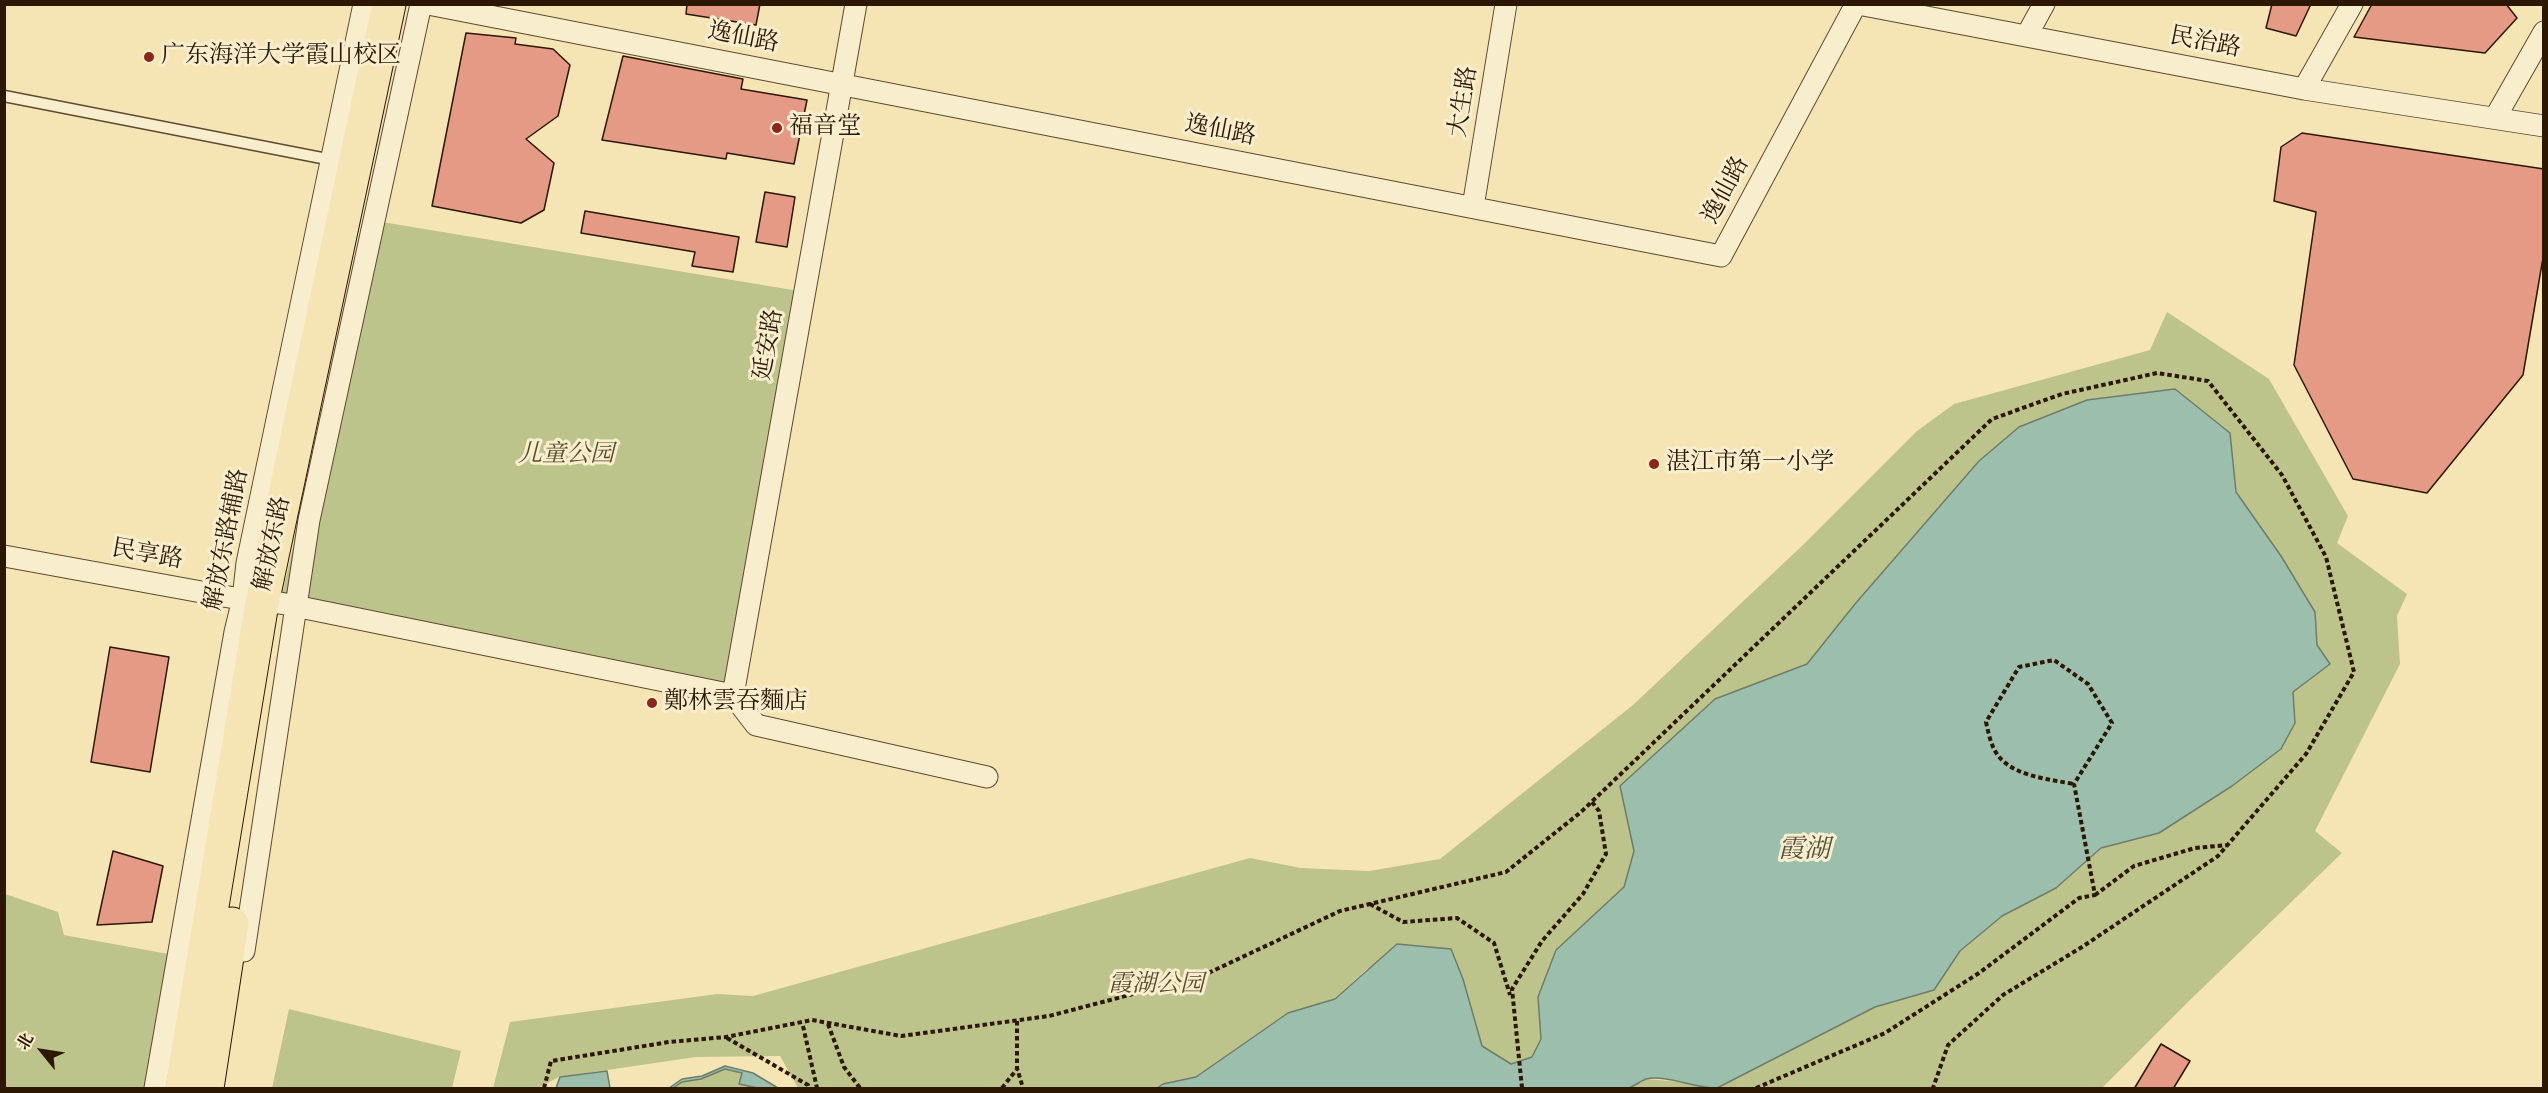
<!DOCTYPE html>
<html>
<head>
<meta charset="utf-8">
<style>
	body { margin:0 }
	#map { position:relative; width:2548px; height:1093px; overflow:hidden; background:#f5e5b4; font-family:"IM FELL English","Noto Serif SC",serif }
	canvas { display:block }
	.frame { position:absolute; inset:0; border:6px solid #2b1702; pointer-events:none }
	.north { position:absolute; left:12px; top:1021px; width:60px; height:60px; -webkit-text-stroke:4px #f8eece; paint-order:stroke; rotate:300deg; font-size:16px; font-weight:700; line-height:24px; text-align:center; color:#2b1702 }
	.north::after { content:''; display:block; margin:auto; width:21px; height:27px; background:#2b1702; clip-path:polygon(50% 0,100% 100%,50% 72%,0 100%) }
</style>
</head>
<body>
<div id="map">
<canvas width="2548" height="1093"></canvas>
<div class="frame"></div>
<div class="north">北</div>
</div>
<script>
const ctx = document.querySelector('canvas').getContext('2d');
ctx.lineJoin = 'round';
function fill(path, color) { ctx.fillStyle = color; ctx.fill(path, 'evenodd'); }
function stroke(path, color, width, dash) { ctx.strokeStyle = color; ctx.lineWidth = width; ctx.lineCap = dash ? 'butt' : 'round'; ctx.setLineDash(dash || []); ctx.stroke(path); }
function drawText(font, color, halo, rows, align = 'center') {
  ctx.font = font + ' "IM FELL English","Noto Serif SC",serif'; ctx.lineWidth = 6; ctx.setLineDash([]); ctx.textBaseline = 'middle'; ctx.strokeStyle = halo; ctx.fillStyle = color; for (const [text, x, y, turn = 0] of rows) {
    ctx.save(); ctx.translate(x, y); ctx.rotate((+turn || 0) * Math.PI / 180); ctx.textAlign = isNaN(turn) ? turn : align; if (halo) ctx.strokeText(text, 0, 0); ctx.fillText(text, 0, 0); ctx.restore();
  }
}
fill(new Path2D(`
	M370,220l435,72 -72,403 -453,-92z
	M2167,312l102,67 79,137 -11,27 70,51 -10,22 3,48 -85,167 27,22 -154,149 -86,86h-385l158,-81 59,-17 26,-38 42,-36 54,-28 46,-40 57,-15 136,-110 -2,-31 37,-28 -13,-19 -2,-34 -34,-55 -45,-64 -6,-59 -251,28 -124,143 -48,60 -92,35 -95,87 14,65 -10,36 -68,63 -18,47 3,42 -9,18 -21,7 -29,-18 -19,-67 -96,-10 -33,30 -46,14 -92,64 -33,7 -6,4h-359l-18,-32 -84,1 -137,20 -21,11h-45l17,-66 207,-28 36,2 497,-138 51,10 68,3 71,-12 193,-154 172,-162 112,-112 37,-27 196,-54z
	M5,894l53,18 6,23 110,20 -23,133h-146z
	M289,1009l172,42 -9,37h-180z
	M725,1069l17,4 -3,11 19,4h-85l9,-6 19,-3z
	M1647,1079l45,4 15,5h-78z`), '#bdc48b');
const water = new Path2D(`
	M2175,389l55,44 6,59 45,64 34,56 2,33 13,19 -37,28 2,31 -14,26 -49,37 -73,47 -58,15 -45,40 -54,28 -42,35 -26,39 -59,17 -158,81c-19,1 -53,-14 -71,-9 -5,2 -12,7 -17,9h-472l6,-4 33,-7 92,-64 47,-14 62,-55 54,5 12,30 19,67 29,18 21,-7 9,-18 -3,-42 18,-47 68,-63 10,-36 -14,-65 95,-87 92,-35 48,-60 124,-143 40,-34 68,-27z
	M725,1066l28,7 25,15h-20l-19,-4 3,-11 -17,-4 -24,10 -19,3 -9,6h-4l13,-9 20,-3z
	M607,1071l3,17h-54l4,-11z`);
fill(water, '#9cbfad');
stroke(water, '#6f7c69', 1.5);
const building = new Path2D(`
	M687,4h73l-4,21 -70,-11z
	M2272,4h39l-15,32 -30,-8z
	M2372,4h134l11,14 -32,35 -131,-16z
	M466,33l50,5 -1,6 38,5 17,16 -12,51 -32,23 28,24 -10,47 -23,13 -89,-17z
	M623,56l120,23 -2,10 66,11 -13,64 -67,-11 -1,6 -124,-19z
	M2302,133l242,36v83l-21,123 -96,118 -74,-14 -59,-114 22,-153 -42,-11 7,-54z
	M765,192l30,5 -8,50 -31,-5z
	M585,211l154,26 -6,35 -41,-6 3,-14 -114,-19z
	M110,647l59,10 -19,115 -59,-10z
	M113,851l50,15 -11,56 -55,3z
	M2161,1044l29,17 -17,28h-39z`);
fill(building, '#e49a84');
stroke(building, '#2b1702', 1.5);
const lane = new Path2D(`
	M4,96l328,64`);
const street = new Path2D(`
	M428,4l1293,252 135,-252
	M1858,4l446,85 240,37
	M2027,35l17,-31
	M2304,89l48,-85
	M2495,118l49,-86
	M1473,207l33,-203
	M4,556l258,47h18l453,92 23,30 231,52
	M733,695l123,-691
	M244,951l65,-431 112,-516
	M155,1088l80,-456 8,-33 4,-36 117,-559`);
const primary = new Path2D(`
	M182,1088l80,-485 127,-599
	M207,1088l25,-164`);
stroke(lane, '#5e4a2e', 13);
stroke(street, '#5e4a2e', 23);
stroke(primary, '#2b1702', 35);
stroke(new Path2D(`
	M2095,895l39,-29 61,-18 33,-3
	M1370,904l33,18 54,-4 37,25 16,52
	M1017,1021v47l6,20
	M828,1024l16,43 16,21
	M803,1026l14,62
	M727,1038l81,47 1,3
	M544,1088l7,-27 118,-19 57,-5 86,-17 89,16 148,-20 153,-40 138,-65 166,-39 75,-60 411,-393 70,-25 95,-21 51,8 74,94 44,82 28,115 -48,82 -88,102 -136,91 -79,48 -55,50 -15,43
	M1002,1088l15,-19
	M1522,1088l-10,-99 30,-48 41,-47 23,-40 -7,-43 -7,-9
	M1756,1088l129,-55 94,-60 100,-75 16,-3 -21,-111 38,-61 -24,-39 -34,-24 -35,7 -33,55c2,9 4,19 8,27 13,27 54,30 80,35`), '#2b1702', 4, [4.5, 3]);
stroke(lane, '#f8eece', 10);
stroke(street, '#f8eece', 21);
stroke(primary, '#f5e5b4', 33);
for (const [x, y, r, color] of [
	[149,57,6,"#8f2418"],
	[777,128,6,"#8f2418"],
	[1654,464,6,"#8f2418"],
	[652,703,6,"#8f2418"]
]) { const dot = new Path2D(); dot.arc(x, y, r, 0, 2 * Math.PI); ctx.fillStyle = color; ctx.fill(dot); stroke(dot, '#f8eece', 2); }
drawText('24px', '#2b1702', '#f8eece', [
	["逸仙路",743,39,11],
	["民治路",2205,44,11],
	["大生路",1465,102,-81],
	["逸仙路",1220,132,11],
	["逸仙路",1727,191,-62],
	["延安路",770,345,-80],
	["解放东路辅路",228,540,-79],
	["解放东路",274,544,-78],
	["民享路",147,556,10]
]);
drawText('24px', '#2b1702', '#f8eece', [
	["广东海洋大学霞山校区",161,57],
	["福音堂",789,128],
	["湛江市第一小学",1666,464],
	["鄭林雲吞麵店",664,703]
], 'left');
drawText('italic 24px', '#574b2b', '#f8eece', [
	["儿童公园",566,456],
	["霞湖公园",1156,986]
]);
drawText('italic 26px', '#53523e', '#f8eece', [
	["霞湖",1804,852]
]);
</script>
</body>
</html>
